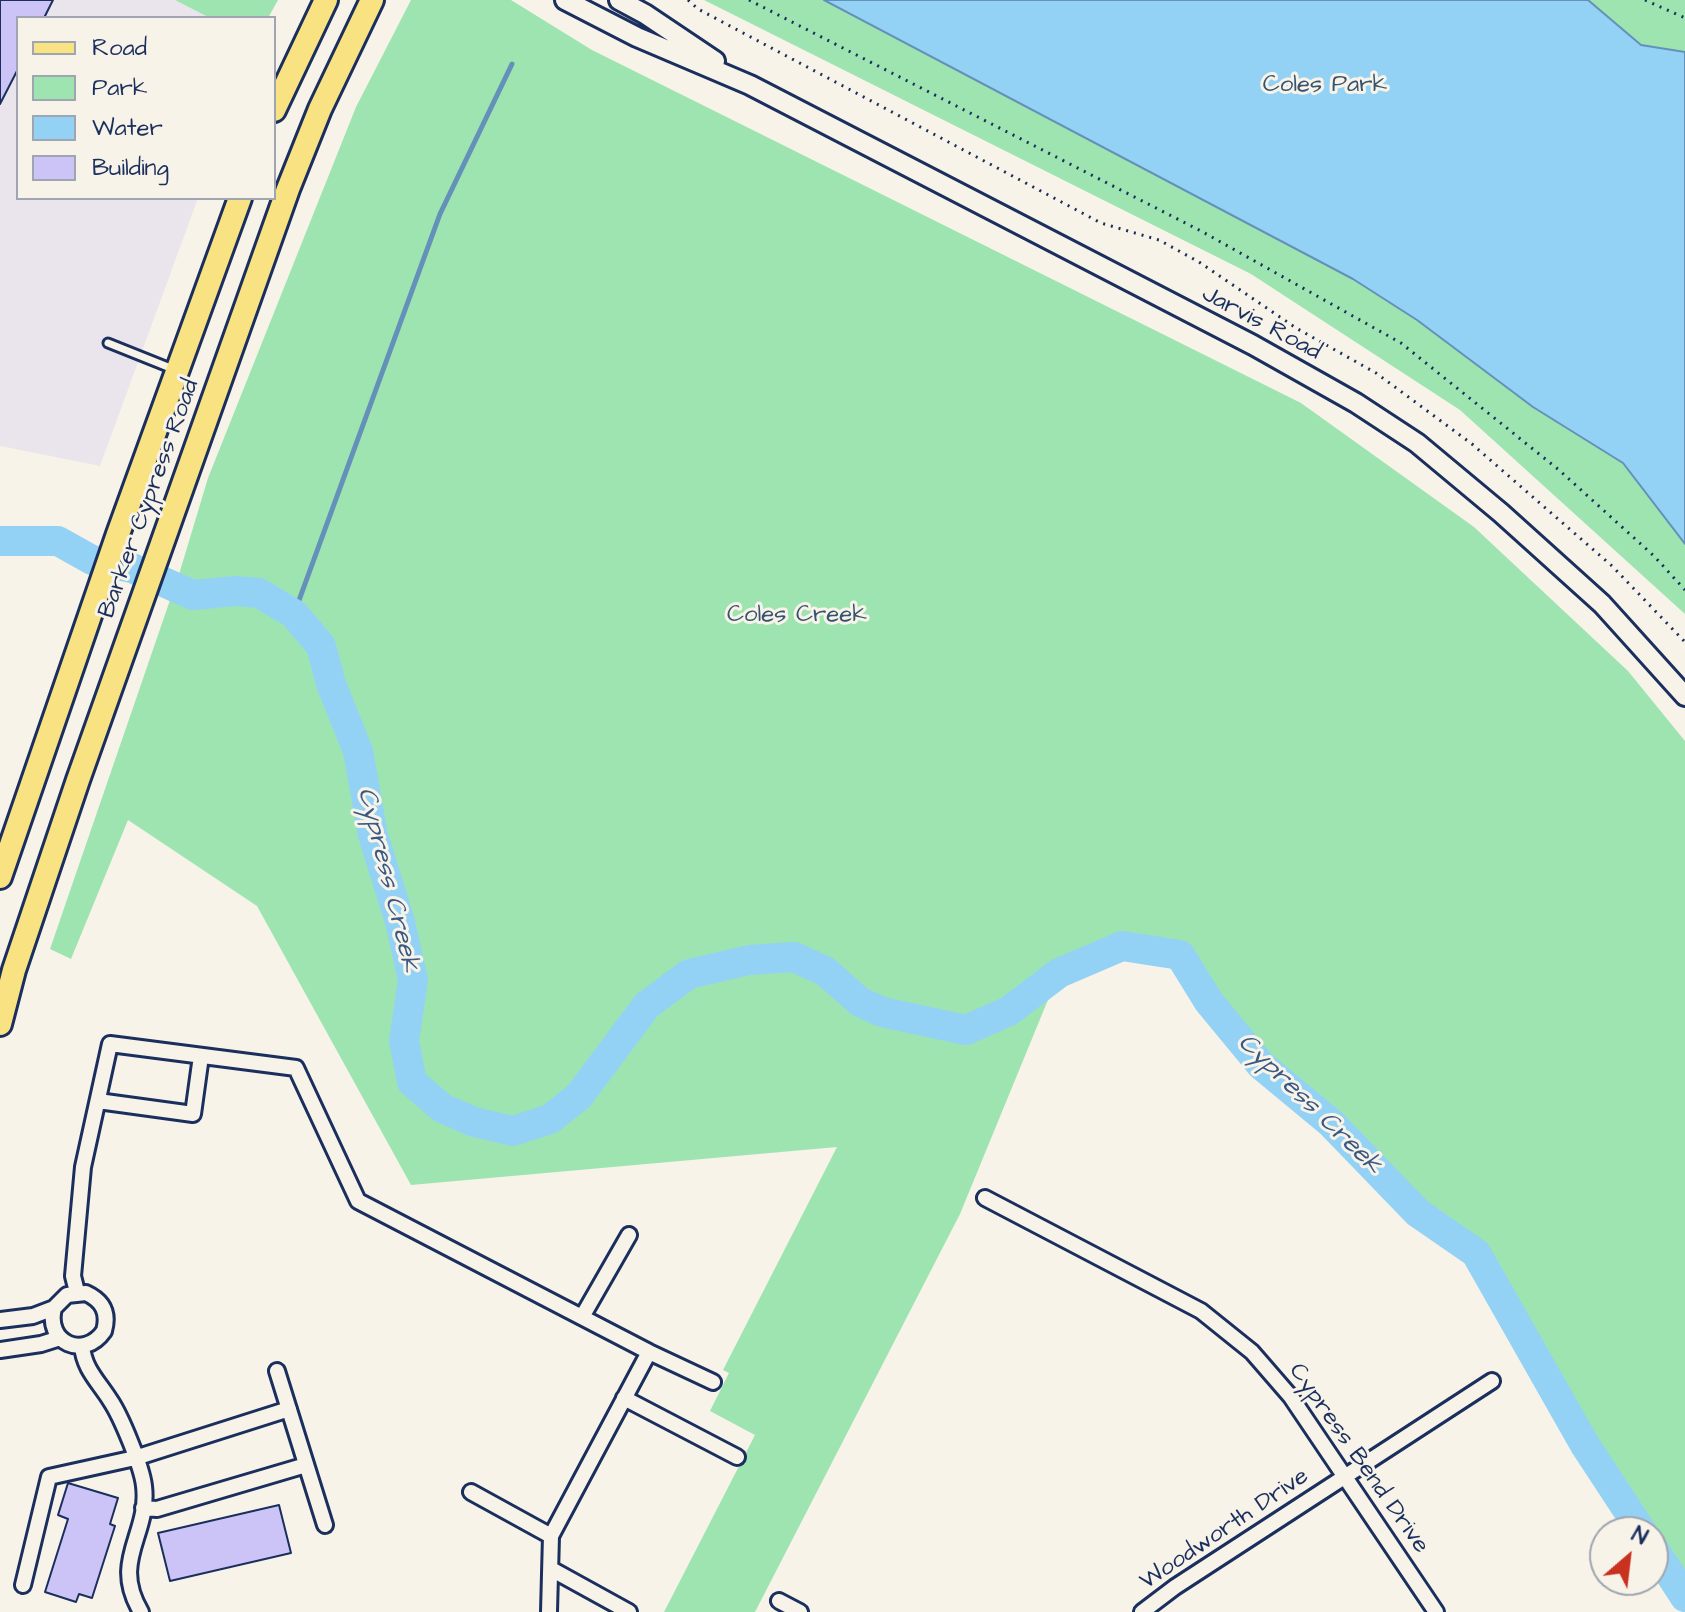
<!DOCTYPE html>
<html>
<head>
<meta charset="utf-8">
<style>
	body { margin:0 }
	#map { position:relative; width:1685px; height:1612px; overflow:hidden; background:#f7f3e8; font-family:"Architects Daughter",sans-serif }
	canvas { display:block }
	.legend { position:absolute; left:16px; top:16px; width:260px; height:184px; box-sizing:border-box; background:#f7f3e8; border:2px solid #9fa5b1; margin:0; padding:10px 14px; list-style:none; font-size:24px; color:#1b2f5e }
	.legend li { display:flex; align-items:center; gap:16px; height:40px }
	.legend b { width:40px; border:2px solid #9fa5b1 }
	.north { position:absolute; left:1589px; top:1516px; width:80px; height:80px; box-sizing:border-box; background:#f7f3e8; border:2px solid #9fa5b1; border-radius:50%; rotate:28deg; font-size:22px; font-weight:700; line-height:32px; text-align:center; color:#1b2f5e }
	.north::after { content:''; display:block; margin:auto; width:28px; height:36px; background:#c8321e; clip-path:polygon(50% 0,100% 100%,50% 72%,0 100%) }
</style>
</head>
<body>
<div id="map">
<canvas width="1685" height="1612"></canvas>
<ul class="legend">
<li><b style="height:10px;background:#f8e281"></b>Road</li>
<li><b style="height:22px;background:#9ee4b1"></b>Park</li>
<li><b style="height:22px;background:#94d2f5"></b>Water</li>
<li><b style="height:22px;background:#ccc4f6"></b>Building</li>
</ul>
<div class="north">N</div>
</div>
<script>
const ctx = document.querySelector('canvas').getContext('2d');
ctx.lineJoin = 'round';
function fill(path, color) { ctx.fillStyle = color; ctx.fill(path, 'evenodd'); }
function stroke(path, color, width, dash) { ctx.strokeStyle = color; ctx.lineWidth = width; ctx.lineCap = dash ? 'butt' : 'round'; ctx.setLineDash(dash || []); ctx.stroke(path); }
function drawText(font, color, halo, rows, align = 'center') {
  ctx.font = font + ' "Architects Daughter",sans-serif'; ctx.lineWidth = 6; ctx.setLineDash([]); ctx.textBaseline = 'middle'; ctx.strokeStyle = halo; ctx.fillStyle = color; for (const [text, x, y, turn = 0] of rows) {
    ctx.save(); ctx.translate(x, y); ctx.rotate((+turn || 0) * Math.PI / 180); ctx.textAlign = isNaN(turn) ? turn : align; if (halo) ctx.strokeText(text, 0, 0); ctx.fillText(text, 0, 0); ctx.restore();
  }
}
fill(new Path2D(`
	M0,0h175l35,18h-192v180h180l-98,268 -100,-20z`), '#eae5ec');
fill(new Path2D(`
	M175,0h103l-10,18h-58z
	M411,0h100l81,50 709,353 173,124 154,144 57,70v856l-32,-49v-16h-11l-56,-87 -110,-191 -58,-41 -87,-90 -70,-58 -52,-63 -30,-47 -57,-9 -63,27 -99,241 -205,398h-91l91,-177 -45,-24 19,-38 -6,-3 114,-223 -426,38 -154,-279 -129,-86 -57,139 -21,-10 130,-378 28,-93 148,-371z
	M704,0h981v614l-225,-204 -209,-136z`), '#9ee4b1');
const water = new Path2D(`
	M824,0h764l53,45 44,7v492l-62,-81 -90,-56 -116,-87 -64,-41z`);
fill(water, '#94d2f5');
stroke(water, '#6491b9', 2);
stroke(new Path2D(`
	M294,614l146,-400 72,-150`), '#6491b9', 5);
stroke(new Path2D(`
	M0,541h58l34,19 40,8 61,27 43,-4 23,2 35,21 27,32 10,38 27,67 15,84 27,87 13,58 -9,61 8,41 30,26 32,14 39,9 37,-12 29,-23 68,-91 42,-31 60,-14 45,-3 31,14 35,31 22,10 84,18 43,-19 50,-38 63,-27 58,9 29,47 52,63 70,58 87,90 58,40 109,192 57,87
	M1653,1548l32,49`), '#94d2f5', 30);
const building = new Path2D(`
	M0,0h53l-9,18h-26v51l-18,35z
	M68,1483l50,15 -8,26 5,2 -23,72 -13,-4 -3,8 -31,-10 23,-73 -10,-4z
	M279,1505l12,48 -121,28 -12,-48z`);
fill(building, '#ccc4f6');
stroke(building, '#1b2f5e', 2);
const lane = new Path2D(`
	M108,343l65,26`);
const street = new Path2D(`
	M98,1101l95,13 8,-58
	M985,1198l216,113 51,41 39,45 145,215
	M77,1292l-4,-16 10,-109 27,-123 186,24 62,133 291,151 64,30
	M582,1317l47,-82
	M0,1320l33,-4 21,-8 13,-13 19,-2c17,8 23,20 18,38 -20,29 -59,12 -50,-23
	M82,1346c2,23 16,35 28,54 11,16 32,67 34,86 6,49 -34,74 -3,126
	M0,1350l41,-6 19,-6
	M277,1371l48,154
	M624,1398l113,59
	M471,1492l80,44
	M143,1508l14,1 149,-44
	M551,1569l78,43
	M23,1585l26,-108 86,-19 154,-49
	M779,1601l21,11
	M549,1612l2,-76 98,-184
	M1142,1612l33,-25 317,-206`);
const secondary = new Path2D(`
	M565,0l72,37 113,48 503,260 103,58 61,40 84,70 101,91 83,92
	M619,0l26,14 70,47`);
const primary = new Path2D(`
	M274,110l52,-110
	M0,877l118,-343 122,-336
	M0,1024l14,-54 64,-190 210,-591 32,-80 52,-109`);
stroke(lane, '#1b2f5e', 13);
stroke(street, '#1b2f5e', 20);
stroke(secondary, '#1b2f5e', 24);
stroke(primary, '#1b2f5e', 28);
stroke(new Path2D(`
	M688,0l10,9 403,214 58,17 40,22 97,66 80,45 96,71 140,122 73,76
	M749,0l452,231 200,112 158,127 95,86 31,34
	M1645,0l40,18`), '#1b2f5e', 3, [2, 6]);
stroke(lane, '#f7f3e8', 7);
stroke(street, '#f7f3e8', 14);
stroke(secondary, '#f7f3e8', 18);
stroke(primary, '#f8e281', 22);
drawText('24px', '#35536f', '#f7f3e8', [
	["Coles Park",1325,86],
	["Coles Creek",797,616]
]);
drawText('24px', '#1b2f5e', '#f7f3e8', [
	["Jarvis Road",1261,324,28],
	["Barker Cypress Road",150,499,-70],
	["Cypress Bend Drive",1358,1459,55],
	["Woodworth Drive",1225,1530,-34]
]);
drawText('italic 26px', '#395884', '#f7f3e8', [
	["Cypress Creek",387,880,76],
	["Cypress Creek",1309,1105,44]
]);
</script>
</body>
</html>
